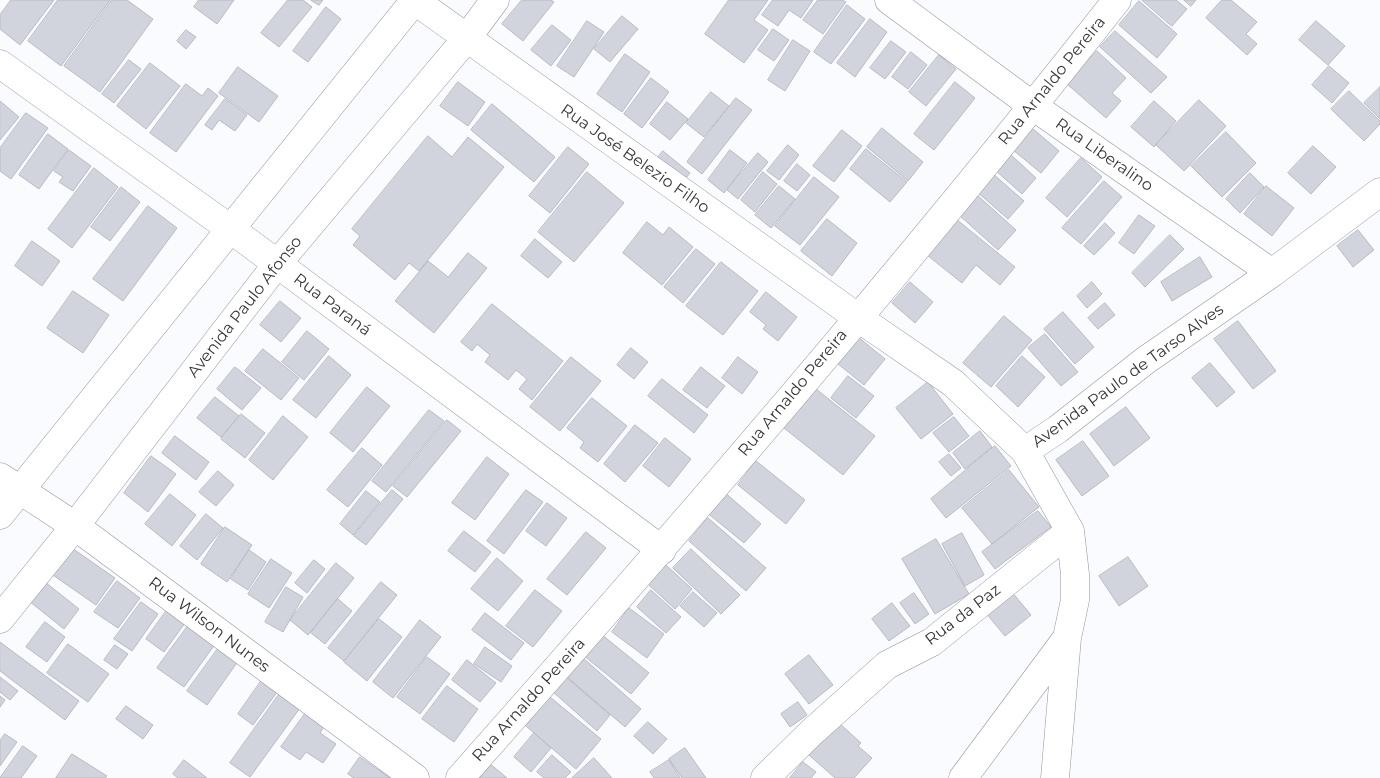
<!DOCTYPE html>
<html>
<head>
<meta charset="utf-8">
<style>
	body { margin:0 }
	canvas { display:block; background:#fafbff }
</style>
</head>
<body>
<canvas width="1380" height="778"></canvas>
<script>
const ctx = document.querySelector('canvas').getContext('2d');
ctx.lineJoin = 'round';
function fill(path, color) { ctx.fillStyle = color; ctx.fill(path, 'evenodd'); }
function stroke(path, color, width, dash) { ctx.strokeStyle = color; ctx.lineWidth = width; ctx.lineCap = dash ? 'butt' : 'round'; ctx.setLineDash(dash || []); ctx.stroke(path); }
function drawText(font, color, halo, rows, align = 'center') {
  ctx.font = font + ' Montserrat,sans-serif'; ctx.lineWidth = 4; ctx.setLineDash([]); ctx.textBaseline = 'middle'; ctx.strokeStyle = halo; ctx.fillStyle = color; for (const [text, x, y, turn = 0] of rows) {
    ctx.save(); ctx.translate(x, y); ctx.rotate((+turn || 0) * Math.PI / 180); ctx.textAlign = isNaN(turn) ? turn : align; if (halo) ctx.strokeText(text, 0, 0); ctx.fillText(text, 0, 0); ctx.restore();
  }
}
const building = new Path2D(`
	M11,0h43l-34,45 -20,-16v-14z
	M58,0h52l-49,66 -33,-25z
	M112,0h15l26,19 -53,73 -36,-26z
	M199,0h35l-17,24 -23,-17z
	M288,0h15l9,7 -33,40 -18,-14z
	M311,0h12l-4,5z
	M522,0h29l3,2 -31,39 -21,-17z
	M729,0h39l-14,20 14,10 -24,33 -39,-29z
	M773,0h40l-12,18 -12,-8 -11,16 -16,-11z
	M818,0h24l4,2 -23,32 -20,-14z
	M1142,0h34l11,9 -15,17z
	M1184,0h12l-5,6z
	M1222,0h9l26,22 -11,12 11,10 -10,11 -41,-37z
	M1139,1l38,33 -20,24 -38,-33z
	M847,5l18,14 -34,45 -17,-12z
	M326,7l15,12 -33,43 -15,-11z
	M622,16l16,13 -28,33 -16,-13z
	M870,19l17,13 -32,45 -18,-14z
	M587,21l17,11 -30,45 -17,-11z
	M1316,21l29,25 -17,19 -29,-25z
	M552,25l19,15 -20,26 -20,-16z
	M773,29l16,11 -15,21 -16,-11z
	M186,30l10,7 -10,12 -9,-8z
	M1115,31l52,46 -16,16 -51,-46z
	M793,40l17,11 -25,40 -17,-11z
	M891,41l15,11 -21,27 -15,-11z
	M1097,51l29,27 -14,15 9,8 -15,17 -39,-34z
	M911,52l16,13 -19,24 -16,-12z
	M625,54l25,18 -28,40 -25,-18z
	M939,55l17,14 -30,37 -17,-14z
	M129,60l12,9 -27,34 -12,-9z
	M150,63l30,23 -34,43 -29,-23z
	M1329,66l20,17 -17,20 -20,-18z
	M238,67l40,29 -19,26 -40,-29z
	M651,78l18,14 -27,36 -18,-14z
	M458,82l27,20 -17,24 -28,-20z
	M955,82l20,16 -41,52 -20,-16z
	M186,84l16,12 6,-8 10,8 -42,56 -26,-19z
	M1380,87v32l-16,-16z
	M1349,91l31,30v3l-16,17 -33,-32z
	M711,92l18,14 -25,31 -18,-14z
	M736,98l16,12 -50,64 -15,-12z
	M225,99l22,16 -12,16 -16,-11 -7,10 -7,-5z
	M1199,100l27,26 -42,45 -28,-26z
	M0,101l19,16 -19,23z
	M1154,101l22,20 -22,26 -23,-20z
	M667,102l21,17 -18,21 -20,-16z
	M492,104l63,53 -21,25 -63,-52z
	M26,113l22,15 -37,51 -11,-8v-23z
	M882,128l41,34 -15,19 -41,-34z
	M1032,128l27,23 -18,22 -28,-23z
	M842,130l20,16 -28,36 -21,-16z
	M1226,132l30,31 -34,34 -31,-31z
	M48,134l20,15 -29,40 -20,-14z
	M428,136l24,21 16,-20 36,30 -85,104 -10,-8 -14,17 -42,-35 7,-9 -8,-7z
	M788,145l11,10 -20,25 -12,-9z
	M1313,146l23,21 -25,27 -23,-21z
	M568,147l21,17 -39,49 -21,-17z
	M866,149l41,33 -17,20 -40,-33z
	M69,150l22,16 -18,25 -14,-9 4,-5 -9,-6z
	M730,150l17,13 -23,30 -16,-13z
	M663,151l27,22 -12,15 -27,-22z
	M758,153l10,9 -30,37 -11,-9z
	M1010,154l26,24 -14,16 -27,-24z
	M1081,158l21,19 -35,40 -21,-19z
	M797,164l13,11 -13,16 -13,-10z
	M94,168l24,19 -46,61 -24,-19z
	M587,172l37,31 -50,59 -36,-30z
	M763,172l14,12 -22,28 -14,-12z
	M992,173l32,28 -16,18 -32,-28z
	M1250,173l14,14 -24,26 -14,-14z
	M814,177l25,20 -39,48 -25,-19z
	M1104,181l18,16 -41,47 -19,-16z
	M779,186l16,13 -24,29 -16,-13z
	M1266,186l28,22 -22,28 -28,-22z
	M121,187l19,15 -30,39 -19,-14z
	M977,195l39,35 -18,20 -39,-35z
	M148,206l29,22 -54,73 -30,-22z
	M1139,215l16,11 -21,28 -15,-11z
	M827,219l30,24 -25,33 -31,-25z
	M956,219l59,48 -15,18 -24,-20 -14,18 -35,-28z
	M647,222l16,13 6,-8 24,20 -31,38 -39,-32z
	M1105,223l10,10 -21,22 -10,-9z
	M1358,230l16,20 -21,17 -16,-21z
	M1170,235l14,14 -39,38 -13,-14z
	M535,239l27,23 -14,16 -27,-22z
	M32,241l28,20 -18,25 -27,-20z
	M696,249l19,15 -32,39 -19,-16z
	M468,253l19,15 -53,65 -39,-32 33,-40 20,16z
	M1200,257l12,20 -40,24 -11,-19z
	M721,262l37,29 -35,44 -37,-29z
	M910,282l23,20 -18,21 -23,-20z
	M1092,282l10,12 -15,14 -10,-12z
	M73,291l36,24 -26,38 -36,-25z
	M766,292l31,25 -19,24 -15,-12 3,-4 -16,-13z
	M280,301l21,17 -20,24 -21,-17z
	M1105,303l10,12 -17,14 -10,-11z
	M492,304l71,57 -31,39 -13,-11 8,-10 -11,-9 -8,10 -23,-18 5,-7 -13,-11 -5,7 -11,-9z
	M1063,312l31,35 -19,17 -31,-35z
	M1004,316l28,24 -41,47 -28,-24z
	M1238,321l38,50 -23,18 -39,-50z
	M307,331l22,18 -25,31 -22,-18z
	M1045,334l33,38 -17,14 -33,-38z
	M858,337l27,22 -21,26 -27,-22z
	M631,348l17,14 -14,17 -17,-14z
	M263,349l36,29 -18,22 -36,-29z
	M329,356l22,19 -35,43 -23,-18z
	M1022,356l23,21 -27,30 -22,-21z
	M571,357l30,24 -41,50 -30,-24z
	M738,357l20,15 -16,22 -20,-16z
	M1210,363l25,29 -18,15 -25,-29z
	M235,367l26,21 -19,22 -25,-21z
	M701,367l24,19 -18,22 -24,-18z
	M848,376l26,20 -18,22 -25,-20z
	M662,379l46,36 -14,18 -46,-37z
	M928,382l25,32 -32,25 -25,-31z
	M811,385l64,51 -32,39 -64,-51z
	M367,387l23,19 -37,46 -23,-19z
	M215,397l24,19 -18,21 -24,-19z
	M592,398l35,28 -29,36 -18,-14 4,-6 -17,-14z
	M1126,407l24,31 -36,28 -24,-32z
	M429,410l15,11 -58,71 -14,-11z
	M241,414l24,19 -20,25 -24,-19z
	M283,416l25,21 -35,43 -24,-20z
	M954,417l15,19 -20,16 -16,-19z
	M447,420l14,11 -54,66 -14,-11z
	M635,425l23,18 -33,39 -21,-18z
	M980,431l12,16 -27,22 -12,-16z
	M175,436l34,26 -13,18 -34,-27z
	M665,438l26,21 -22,28 -26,-21z
	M1083,441l26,35 -27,20 -26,-36z
	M995,446l16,20 -65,52 -15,-19z
	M362,448l20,17 -34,42 -21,-17z
	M949,454l12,14 -10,8 -12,-14z
	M151,456l25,18 -28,38 -24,-19z
	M487,457l22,17 -34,46 -23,-17z
	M756,461l49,39 -19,24 -48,-39z
	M1009,470l30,37 -47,37 -30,-36z
	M218,471l16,14 -18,21 -17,-14z
	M392,490l11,9 -37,46 -12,-9z
	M526,490l17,12 -39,52 -17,-13z
	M366,491l14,11 -27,33 -13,-11z
	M723,491l38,33 -17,19 -39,-32z
	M170,494l26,21 -24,31 -27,-22z
	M547,503l20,15 -21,28 -20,-15z
	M1038,511l13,16 -56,42 -13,-17z
	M206,514l17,14 -26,32 -17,-14z
	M708,518l58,50 -20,23 -57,-50z
	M225,527l27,18 -25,37 -26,-18z
	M464,531l27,21 -16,20 -27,-21z
	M586,532l20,16 -39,47 -20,-16z
	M962,533l22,42 -19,11 -23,-42z
	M936,539l33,55 -34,20 -33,-55z
	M69,546l46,32 -19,27 -46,-32z
	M691,549l49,46 -19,19 -48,-46z
	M249,550l17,12 -18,28 -17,-11z
	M1128,557l20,29 -29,20 -20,-30z
	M497,558l26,23 -25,30 -27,-22z
	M271,559l21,14 -23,35 -21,-14z
	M314,560l11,9 -18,24 -12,-10z
	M336,563l18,15 -46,57 -18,-15z
	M666,565l26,24 -17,20 -26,-24z
	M117,581l23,17 -22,30 -24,-16z
	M45,582l34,27 -15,20 -35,-28z
	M381,582l16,13 -53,66 -16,-13z
	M286,587l17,10 -20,35 -18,-10z
	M535,590l27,21 -29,36 -27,-21z
	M651,590l30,27 -15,16 -29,-26z
	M1011,591l20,24 -26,21 -20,-24z
	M693,592l24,21 -13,14 -24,-21z
	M914,593l15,21 -14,10 -15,-21z
	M338,599l14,12 -27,33 -14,-11z
	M141,602l17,12 -26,37 -18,-12z
	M892,603l18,23 -21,15 -17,-22z
	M629,608l35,26 -17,24 -35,-26z
	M167,610l18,13 -21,29 -18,-13z
	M485,613l39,30 -13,17 -39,-30z
	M379,619l23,18 -35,44 -23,-19z
	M420,620l21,17 -48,61 -20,-16z
	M45,622l20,15 -18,25 -21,-15z
	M190,623l26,20 -32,44 -27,-19z
	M601,634l48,39 -18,21 -48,-39z
	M0,642l79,59 -14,19 -65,-49z
	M68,644l41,30 -21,28 -41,-29z
	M115,645l13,9 -11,15 -13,-9z
	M220,646l19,14 -32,45 -20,-14z
	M485,647l27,19 -11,16 -27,-18z
	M809,655l24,30 -24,19 -24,-30z
	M427,657l23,17 -30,40 -23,-17z
	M583,658l58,51 -16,18 -58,-50z
	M467,660l29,23 -16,19 -28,-22z
	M565,676l45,39 -13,16 -45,-40z
	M0,677l18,14 -8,9 -10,-8z
	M264,677l16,11 -27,37 -15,-11z
	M447,686l31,23 -24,33 -32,-23z
	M280,693l20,15 -50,69 -20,-14z
	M0,696l5,4 -5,7z
	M550,697l51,42 -25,30 -50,-43z
	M798,702l9,13 -17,12 -9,-13z
	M312,704l18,13 -10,16 16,11 -13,19 -17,-11 -6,8 -19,-13z
	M126,706l27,19 -10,14 -27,-20z
	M648,722l19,17 -14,15 -19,-18z
	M839,723l22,20 -3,3 14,12 -18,20h-19l-26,-23z
	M534,733l17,15 -20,24 -17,-15z
	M5,734l12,8 -17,24v-25z
	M23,746l14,10 -16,22h-21z
	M685,748l21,30h-24l-13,-19z
	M72,754l35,22 -2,2h-49z
	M552,755l19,17 -6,6h-21l-7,-6z
	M360,757l30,21h-36l-6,-4z
	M483,758l24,20h-40z
	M594,758l18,20h-40z
	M184,760l23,18h-29l-5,-4z
	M669,760l11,18h-26l-4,-6z
	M803,762l13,10 -5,6h-21z`);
fill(building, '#d1d3dd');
stroke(building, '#b8bac4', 1);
const street = new Path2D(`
	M414,0l443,317 96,66 72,68 33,-22 88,-69 126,-87 108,-81
	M889,0l144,106 239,167
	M0,64l232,166 430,320
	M0,477l75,49 340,252
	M0,515l415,-515
	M0,619l75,-93 202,-262 189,-225 29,-39
	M460,778c225,-254 447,-511 657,-778
	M765,778l48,-47 74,-66 45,-23 138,-111 -45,-80
	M963,778l104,-140
	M1055,778l12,-140 8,-38v-26l-5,-43`);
stroke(street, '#91939c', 29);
stroke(street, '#fff', 28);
drawText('16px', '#37373b', '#fff', [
	["Rua Arnaldo Pereira",1052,81,-51],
	["Rua Liberalino",1104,155,35],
	["Rua José Belezio Filho",635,159,35],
	["Rua Paraná",332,305,37],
	["Avenida Paulo Afonso",245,307,-52],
	["Avenida Paulo de Tarso Alves",1128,376,-36],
	["Rua Arnaldo Pereira",793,393,-50],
	["Rua da Paz",963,615,-37],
	["Rua Wilson Nunes",209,625,37],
	["Rua Arnaldo Pereira",529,700,-48]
]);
</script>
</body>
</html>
